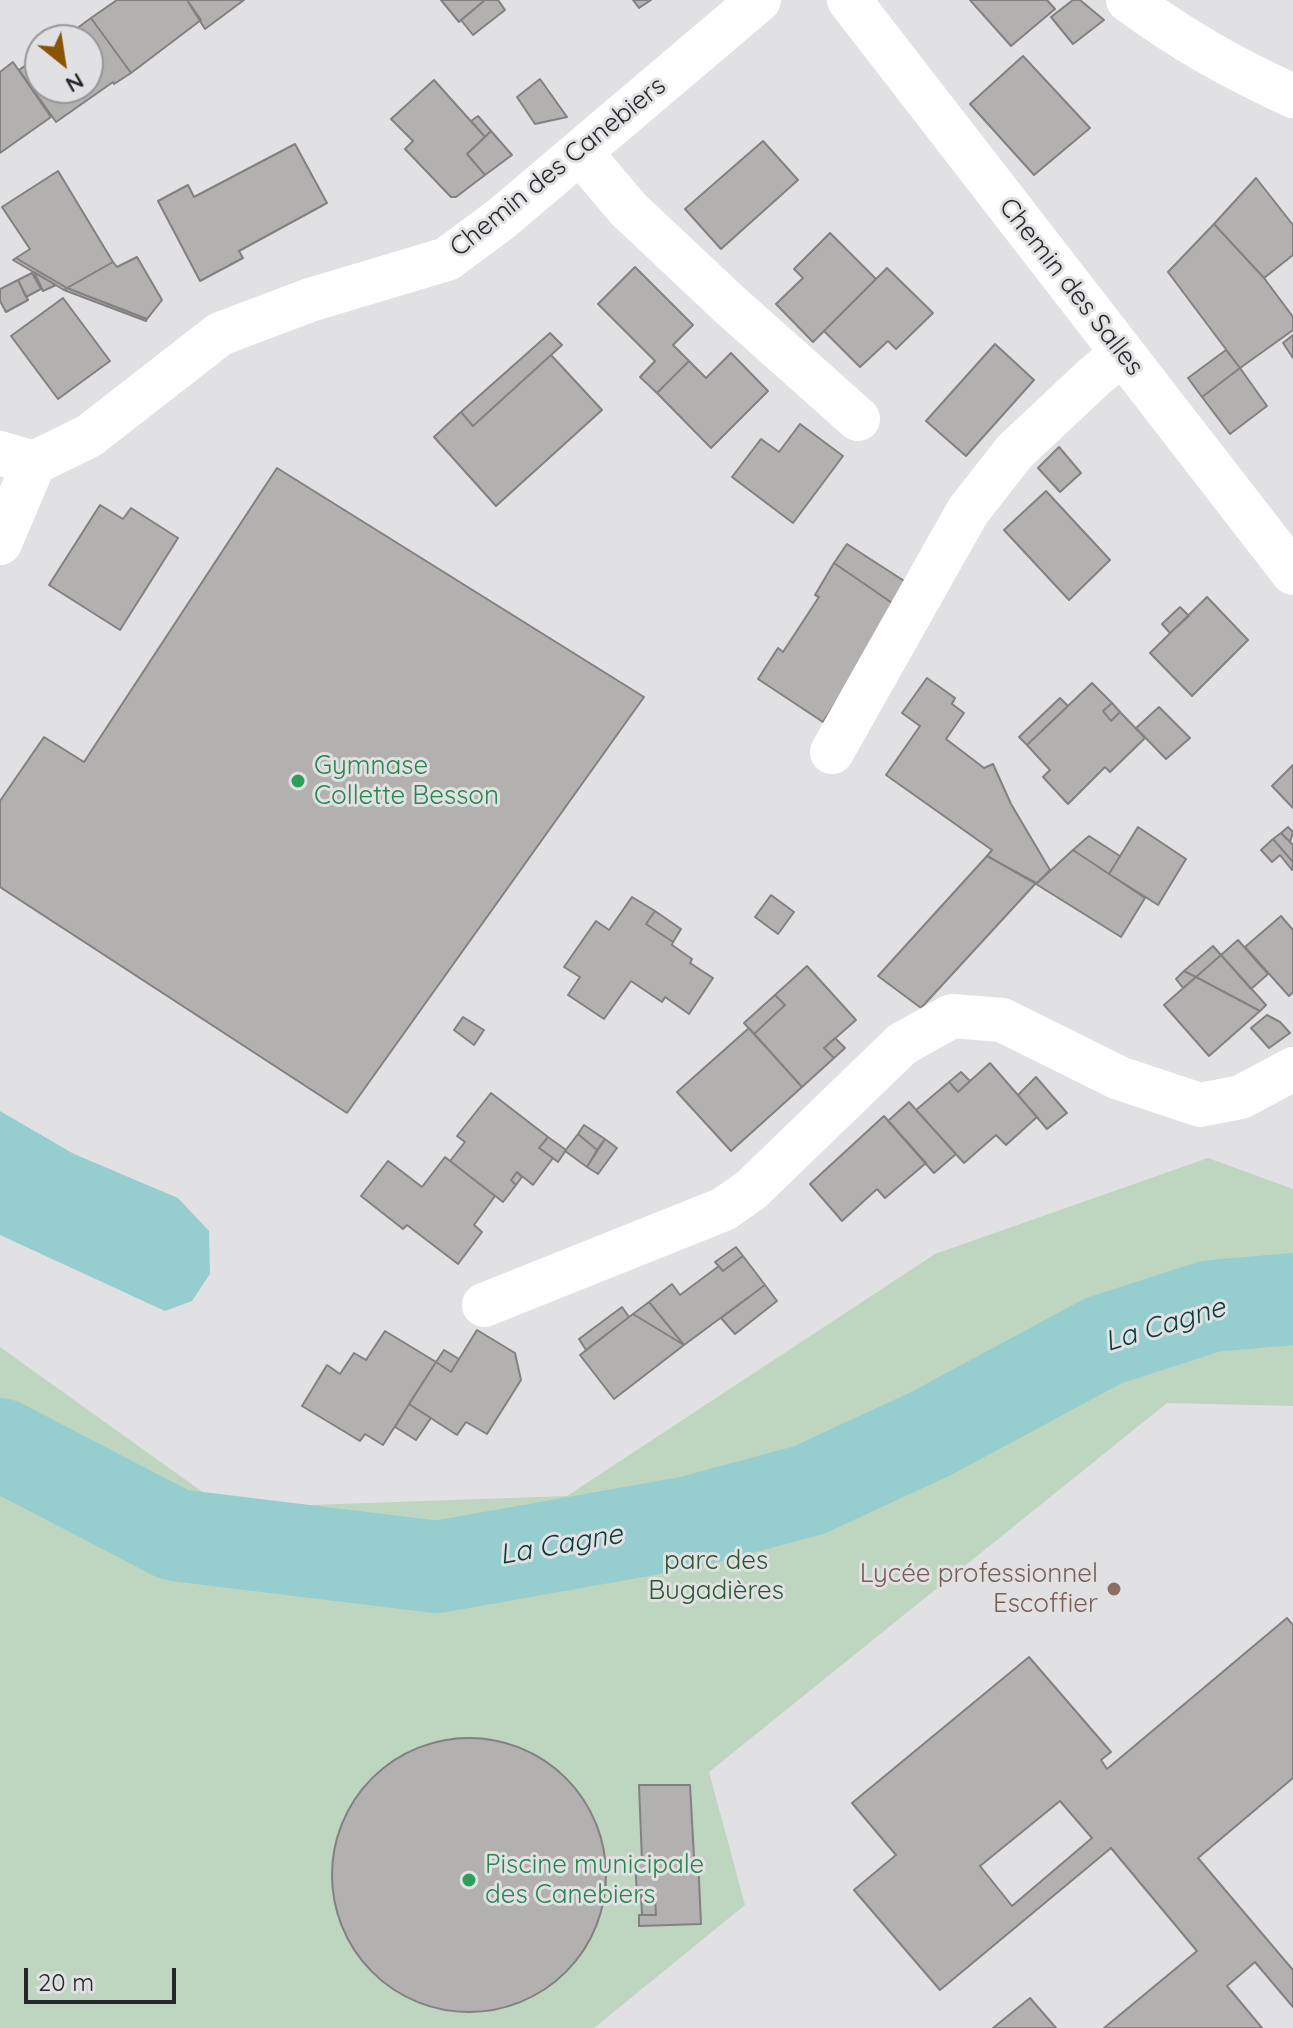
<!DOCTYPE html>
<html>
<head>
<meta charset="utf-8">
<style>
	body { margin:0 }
	#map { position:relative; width:1293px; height:2028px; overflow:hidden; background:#e1e1e3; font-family:Quicksand,sans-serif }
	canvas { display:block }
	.north { position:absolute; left:24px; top:24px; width:80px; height:80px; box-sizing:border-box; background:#e1e1e3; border:2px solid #979798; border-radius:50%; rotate:150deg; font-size:22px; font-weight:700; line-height:32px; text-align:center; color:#272728 }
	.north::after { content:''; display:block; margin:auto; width:28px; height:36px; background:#8a5404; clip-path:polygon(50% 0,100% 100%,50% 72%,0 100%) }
	.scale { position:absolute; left:24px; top:1968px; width:152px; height:36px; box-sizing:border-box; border:4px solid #272728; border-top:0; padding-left:10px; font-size:24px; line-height:28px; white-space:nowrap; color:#272728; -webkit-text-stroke:6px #e1e1e3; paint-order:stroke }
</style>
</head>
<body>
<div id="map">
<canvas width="1293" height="2028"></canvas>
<div class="north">N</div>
<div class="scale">20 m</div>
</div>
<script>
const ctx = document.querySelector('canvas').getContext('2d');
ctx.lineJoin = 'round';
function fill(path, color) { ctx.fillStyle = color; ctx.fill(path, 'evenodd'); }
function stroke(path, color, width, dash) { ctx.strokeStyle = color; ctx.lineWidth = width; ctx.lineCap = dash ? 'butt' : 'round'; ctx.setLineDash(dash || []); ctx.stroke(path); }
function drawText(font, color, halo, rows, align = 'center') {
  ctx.font = font + ' Quicksand,sans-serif'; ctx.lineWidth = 6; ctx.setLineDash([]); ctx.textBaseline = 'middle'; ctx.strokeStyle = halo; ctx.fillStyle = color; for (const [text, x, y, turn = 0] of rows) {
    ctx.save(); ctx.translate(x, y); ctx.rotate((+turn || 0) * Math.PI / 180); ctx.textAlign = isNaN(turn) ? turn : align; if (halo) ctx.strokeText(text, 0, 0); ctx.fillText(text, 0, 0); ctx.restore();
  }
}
fill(new Path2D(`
	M1208,1158l85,31v217l-126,-3 -458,369 36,133 -151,123h-594v-681l225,161 342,-12 368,-242z`), '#bed5bf');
fill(new Path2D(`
	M0,1111l74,43 104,44 31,33 1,43 -18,27 -27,10 -165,-76z`), '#96cdce');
stroke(new Path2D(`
	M0,1444l175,91 262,32 253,-45 119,-32 123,-57 171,-92 108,-35 82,-7`), '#96cdce', 92);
const building = new Path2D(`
	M117,0h70l14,20 -70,53 -40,-55z
	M187,0h57l-39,29z
	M441,0h44l-26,22z
	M485,0h13l7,10 -32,25 -12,-15z
	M633,0h18l-12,8z
	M970,0h77l8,9 -44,37z
	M1073,0h7l24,20 -31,24 -22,-27z
	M91,18l40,55 -17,11 -1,-2 -57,40 -37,-52 21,-15v33h48v-48h-27z
	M1023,56l67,72 -56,47 -64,-71z
	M13,62l38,55 -51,36v-81z
	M540,79l27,38 -32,7 -18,-27z
	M434,80l51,57 -18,17 18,21 -29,22h-5l-46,-48 8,-8 -22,-22z
	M478,116l13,15 -6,6 -14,-16z
	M491,131l21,24 -27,20 -18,-21z
	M763,141l35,39 -77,69 -36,-40z
	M295,144l32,59 -88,48 4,7 -43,23 -42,-80 30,-16 6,12z
	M58,171l55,91 -46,26 -51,-30 14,-9 -28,-42z
	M1256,178l37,47v30l-29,23 -50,-54z
	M1214,224l50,54 29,39v13l-53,38 -72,-96z
	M830,233l46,46 -63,63 -37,-38 27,-26 -9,-9z
	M137,257l25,43 -15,19 -80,-31 46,-26 4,5z
	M16,258l20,12 31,18 -3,2 -51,-30z
	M635,267l58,58 -20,20 16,16 -32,32 -17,-16 15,-16 -57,-57z
	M887,268l46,45 -37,36 -8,-8 -28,26 -36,-36z
	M34,272l22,13 -13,6z
	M32,273l9,16 -15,8 -8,-17z
	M18,280l10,20 -22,12 -6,-11v-12z
	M67,288l80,31 -1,2 -82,-31z
	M63,298l47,63 -52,38 -47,-63z
	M550,333l12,12 -89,81 -12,-14z
	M1293,335v23l-10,-15z
	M995,344l39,36 -68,76 -40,-35z
	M1226,350l14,18 -38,29 -14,-19z
	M731,353l37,38 -57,57 -54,-55 32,-32 17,17z
	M551,355l51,55 -106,96 -62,-69 27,-25 12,14z
	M1240,368l27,38 -37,28 -28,-37z
	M800,424l43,32 -50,67 -61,-46 29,-38 18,13z
	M1059,447l22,26 -21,19 -22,-24z
	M277,468l367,229 -297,416 -347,-226v-86l44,-64 40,25z
	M1046,491l64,69 -41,40 -65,-70z
	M100,505l23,14 8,-11 47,30 -58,92 -71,-45z
	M847,544l65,42 -14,21 -64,-44z
	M834,563l64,44 -75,115 -65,-43 20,-31 5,4 36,-55 -4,-2z
	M1207,597l41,43 -56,56 -42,-43z
	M1180,607l9,9 -19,17 -8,-9z
	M927,678l28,20 -3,6 12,9 -18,26 38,29 9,-4 18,40 39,66 -14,14 -49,-28 5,-6 -106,-75 34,-49 -18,-13z
	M1092,683l20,20 -9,8 8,10 9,-9 25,26 -35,34 -5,-5 -37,37 -25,-27 7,-7 -23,-25z
	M1060,698l8,8 -41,39 -8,-8z
	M1112,703l8,9 -9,9 -8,-10z
	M1159,707l31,31 -24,21 -30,-31z
	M1293,765v43l-21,-22z
	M1138,827l48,32 -28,46 -49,-31z
	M1288,827l5,5 -3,10 -9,-9z
	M1281,833l12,12v17l-20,-23z
	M1089,836l31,20 -11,18 -36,-24z
	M1273,839l20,23 -1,8 -12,-15 -8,7 -11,-12z
	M1073,850l72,48 -24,39 -85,-53z
	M987,856l49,27 -115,125 -43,-32z
	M771,895l23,17 -16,22 -23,-17z
	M632,897l23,14 -9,13 27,18 -1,3 20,14 -2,4 23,15 -24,36 -24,-17 -3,5 -31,-21 -27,38 -36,-24 12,-18 -16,-10 32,-46 13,9z
	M655,911l26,18 -8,13 -27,-18z
	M1281,916l12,14v62l-4,4 -44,-49z
	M1238,940l30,34 -17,15 -30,-34z
	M1213,946l8,9 -25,22 -12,-6z
	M1221,955l45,50 -6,6 -64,-34z
	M807,966l49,54 -32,28 10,10 -32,29 -48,-53 31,-29 -10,-10z
	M1184,971l12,6 -13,11 -7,-9z
	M1196,977l64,34 -51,45 -45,-51z
	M775,995l10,10 -31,29 -10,-11z
	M1267,1015l13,7 10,11 -21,15 -18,-20z
	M463,1017l21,13 -10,15 -20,-15z
	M749,1028l53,59 -71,64 -54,-59z
	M835,1038l10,10 -11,10 -10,-10z
	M990,1063l47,54 -31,28 -10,-10 -32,28 -48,-53 33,-28 9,10z
	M961,1072l9,9 -12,11 -9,-10z
	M1036,1077l31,36 -20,16 -29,-34z
	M491,1093l57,44 -9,11 14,10 -20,27 -16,-13 -6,8 5,5 -13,17 -53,-41 15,-19 -8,-6z
	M909,1102l47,52 -22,19 -46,-52z
	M884,1116l42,47 -41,35 -8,-9 -35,32 -32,-37z
	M584,1125l21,14 -8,11 -19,-16z
	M578,1134l19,16 -10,17 -22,-16z
	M548,1137l18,13 -8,12 -19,-14z
	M605,1139l12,9 -19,26 -11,-7z
	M445,1157l50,39 -21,29 8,7 -24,32 -51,-39 -4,4 -42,-33 27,-35 34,26z
	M517,1172l5,5 -6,8 -5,-5z
	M736,1247l7,9 -20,15 -8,-9z
	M743,1256l22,29 -81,60 -35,-43 23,-18 8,11 39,-29 4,5z
	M765,1285l12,16 -42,33 -14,-16z
	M649,1302l35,43 -51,-31z
	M622,1307l7,10 -43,33 -7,-11z
	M633,1314l51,31 -70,54 -34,-44z
	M477,1330l38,23 6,27 -34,54 -21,-12 -9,13 -48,-31 27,-42 15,10z
	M385,1331l51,31 -53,83 -18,-11 -5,7 -58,-35 25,-41 13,9 14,-21 12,7z
	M444,1350l15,9 -8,13 -15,-10z
	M409,1404l22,14 -15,22 -21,-13z
	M1287,1618l6,7v153l-95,80 95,112v37l-38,-45 -28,24 35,42h-158l93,-77 -86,-103 -171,142 -86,-100 42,-35 -44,-52 177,-146 82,95 -10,8 6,9zM1060,1801l32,37 -80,68 -32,-40z
	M332 1875a137 137 0 1 1 274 0a137 137 0 1 1-274 0Z
	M639,1785h51l4,72h4l3,67 -62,2v-11h17l-1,-20h-18l-2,-34h7z
	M641,1895h14l1,20h-14z
	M1030,1998l26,30h-63z`);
fill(building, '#b3b0b0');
stroke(building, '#828080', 2);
stroke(new Path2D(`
	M849,0l444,573
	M1128,0c54,40 104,68 165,96
	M580,152l48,57 102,96 128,114
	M0,453l34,10 55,-27 131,-102 90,-34 137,-41 54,-40 258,-219
	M0,543l34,-80
	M832,752l136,-241 47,-60 80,-75 27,-22
	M484,1305l240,-96 27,-19 151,-146 50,-28 50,4 117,58 81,27 41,-8 52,-28`), '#fff', 44);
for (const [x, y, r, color] of [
	[298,781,8,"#2e9e5b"],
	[1114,1589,8,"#8d6e63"],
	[469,1880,8,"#2e9e5b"]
]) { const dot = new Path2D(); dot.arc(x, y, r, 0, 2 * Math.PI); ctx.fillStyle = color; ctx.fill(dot); stroke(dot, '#e1e1e3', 3); }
drawText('26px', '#272728', '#e1e1e3', [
	["Chemin des Canebiers",558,167,-39],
	["Chemin des Salles",1071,287,52]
]);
drawText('26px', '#27864d', '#e1e1e3', [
	["Gymnase",314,766],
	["Collette Besson",314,796],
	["Piscine municipale",485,1865],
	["des Canebiers",485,1895]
], 'left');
drawText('26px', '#28582e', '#e1e1e3', [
	["parc des",716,1561],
	["Bugadières",716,1591]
]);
drawText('26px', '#785e54', '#e1e1e3', [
	["Lycée professionnel",1098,1574],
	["Escoffier",1098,1604]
], 'right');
drawText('italic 28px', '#063c3e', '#e1e1e3', [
	["La Cagne",1165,1325,-17],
	["La Cagne",561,1545,-10]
]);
</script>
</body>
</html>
